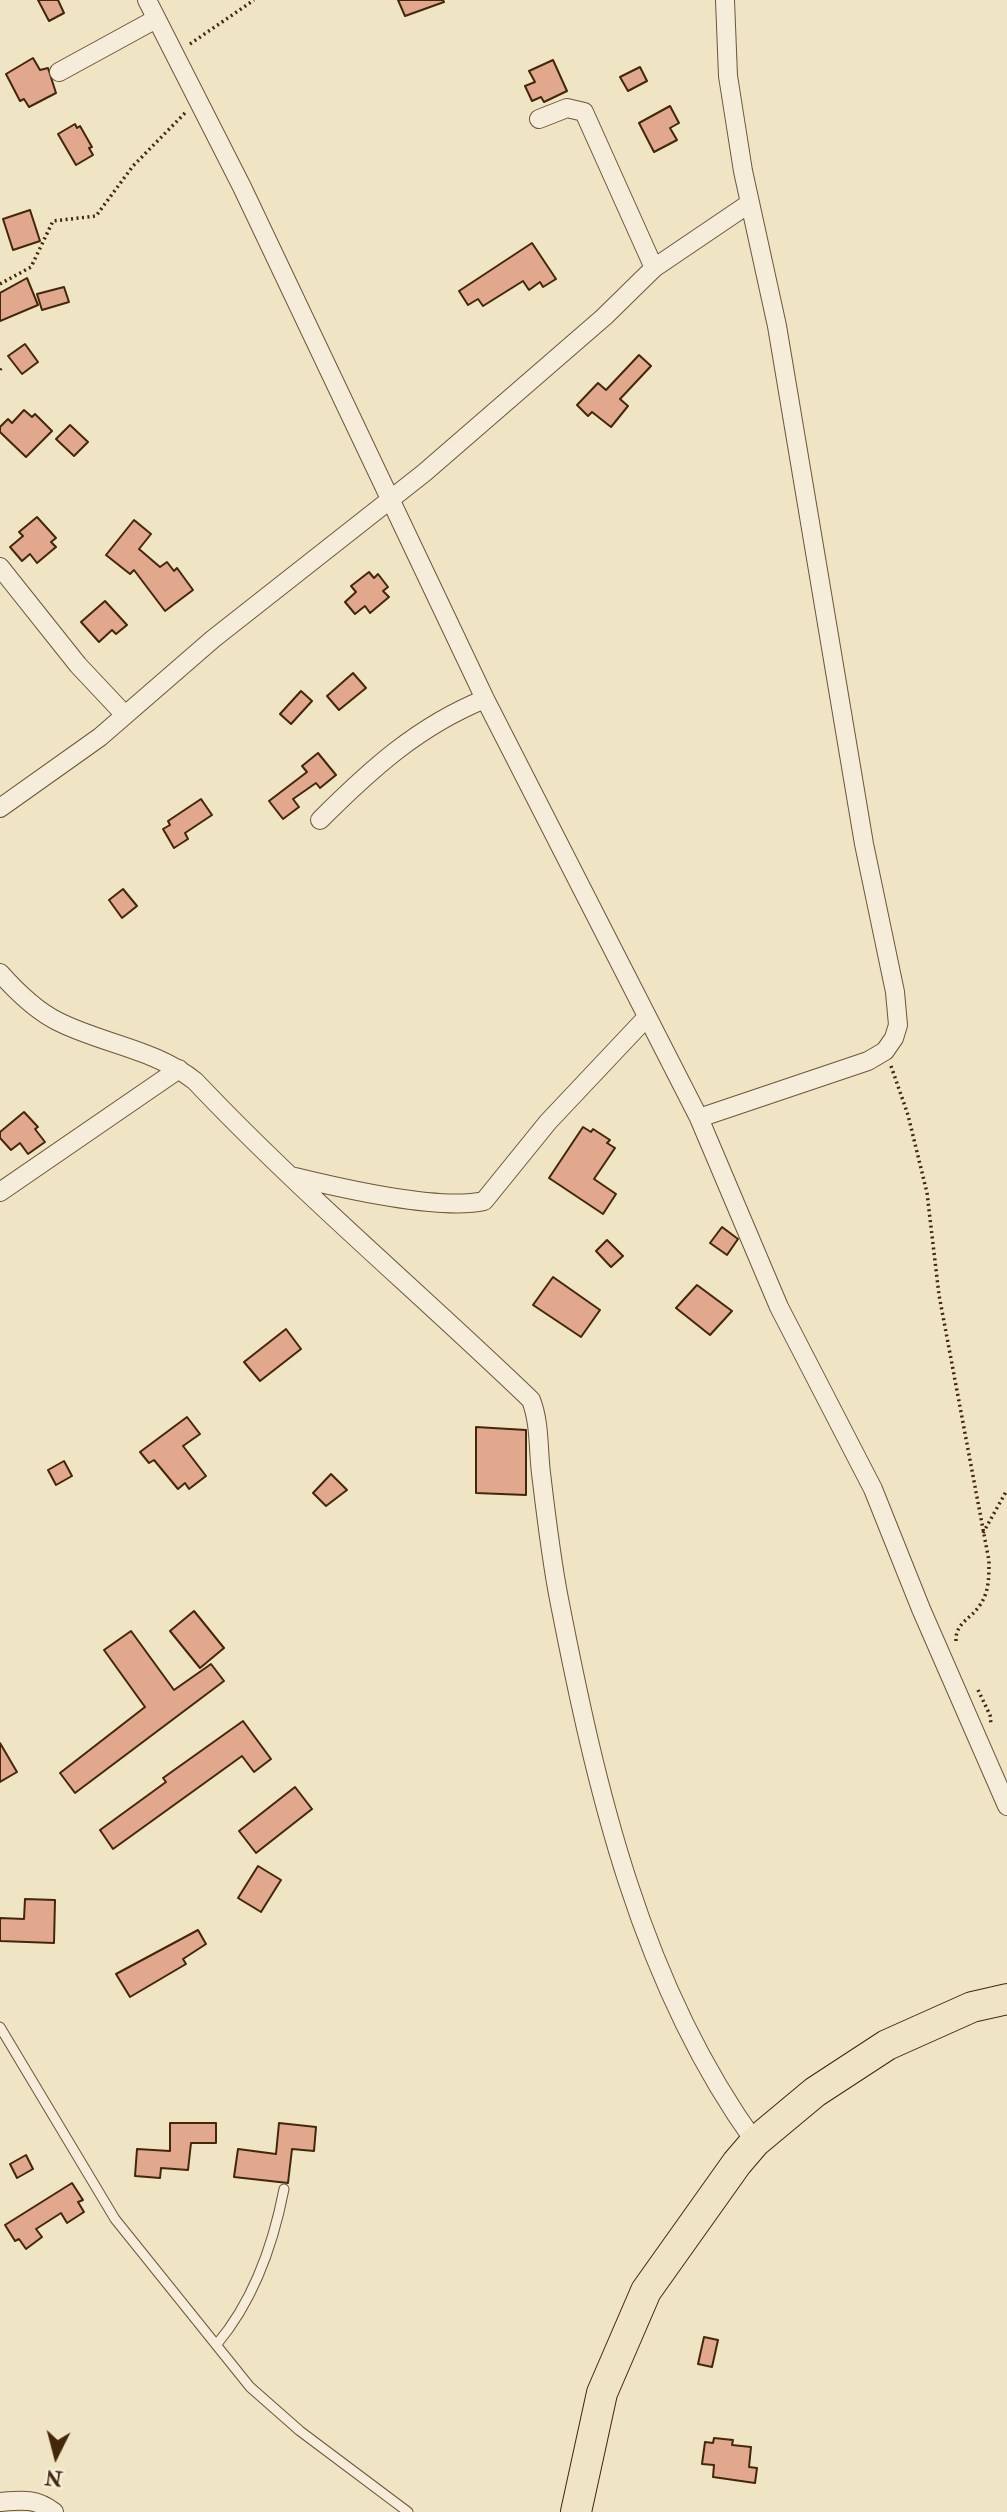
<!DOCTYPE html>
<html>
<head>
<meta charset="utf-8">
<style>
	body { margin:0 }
	#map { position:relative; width:1007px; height:2512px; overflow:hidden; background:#efe4c4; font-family:"IM FELL Double Pica",serif }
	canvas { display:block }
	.north { position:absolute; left:21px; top:2421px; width:70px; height:70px; -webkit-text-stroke:5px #f5edd9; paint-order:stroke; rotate:186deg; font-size:19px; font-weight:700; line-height:28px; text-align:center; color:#42270b }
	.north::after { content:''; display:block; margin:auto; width:24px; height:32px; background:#42270b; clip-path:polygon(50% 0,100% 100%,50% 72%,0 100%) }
</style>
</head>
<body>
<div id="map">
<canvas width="1007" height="2512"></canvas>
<div class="north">N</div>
</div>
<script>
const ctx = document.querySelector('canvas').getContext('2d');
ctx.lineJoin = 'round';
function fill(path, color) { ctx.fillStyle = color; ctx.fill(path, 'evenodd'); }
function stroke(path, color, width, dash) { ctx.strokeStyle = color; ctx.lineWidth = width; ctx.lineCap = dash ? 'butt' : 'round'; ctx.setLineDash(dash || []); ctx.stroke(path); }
const building = new Path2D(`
	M38,0h20l6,13 -15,8z
	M398,0h45l1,2 -39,14z
	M33,58l7,12 8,-2 8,25 -27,14 -5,-8 -4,2 -14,-27z
	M553,60l14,31 -23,11 -3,-5 -9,4 -7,-15 10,-4 -6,-11z
	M640,67l7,14 -19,10 -8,-14z
	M670,106l9,17 -9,5 7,12 -23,12 -15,-29z
	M75,124l2,4 3,-2 12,21 -3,1 4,7 -17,10 -18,-31z
	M30,210l10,31 -27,9 -10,-31z
	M532,243l24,36 -13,8 -3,-5 -11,8 -6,-9 -40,25 -5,-7 -10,6 -9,-14z
	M27,278l11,27 -38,16v-28z
	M64,287l5,15 -27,8 -5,-16z
	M25,344l13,18 -16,12 -14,-18z
	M639,355l12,11 -31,33 8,7 -17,21 -19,-15 -4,4 -11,-11 21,-22 8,7z
	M24,410l8,7 3,-3 17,17 -26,26 -26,-25v-5l8,-8 4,4z
	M70,425l18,17 -14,14 -18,-17z
	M37,517l19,21 -5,4 5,5 -19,16 -7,-9 -8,7 -12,-14 13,-11 -4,-4z
	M134,520l17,14 -12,15 21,18 7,-5 7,9 3,-3 16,22 -28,21 -31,-41 -4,4 -24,-19z
	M369,572l5,6 4,-4 10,13 -5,4 6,6 -19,16 -5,-7 -10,8 -10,-12 11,-10 -5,-6z
	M105,601l22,24 -11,9 -4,-4 -13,12 -18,-20z
	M353,673l13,15 -27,22 -12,-14z
	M301,691l11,10 -21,23 -11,-10z
	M318,753l18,22 -16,13 -4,-5 -23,16 6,8 -16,12 -14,-18 38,-29 -5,-6z
	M201,799l11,16 -27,18 3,6 -14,9 -11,-19 7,-4 -2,-4z
	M123,889l14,17 -15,12 -13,-18z
	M24,1112l14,15 -3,2 10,13 -17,12 -8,-11 -9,7 -11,-12v-6z
	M583,1127l8,5 2,-3 17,11 -3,3 8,5 -21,31 22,15 -13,20 -54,-36z
	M722,1227l16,12 -11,16 -17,-12z
	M607,1240l16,16 -12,11 -15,-16z
	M553,1277l47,33 -19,27 -48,-32z
	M697,1285l35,26 -22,24 -34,-27z
	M286,1329l15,20 -41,32 -16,-19z
	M187,1417l13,17 -17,12 23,30 -17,13 -4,-6 -7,6 -24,-29 -5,3 -9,-11z
	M476,1427l50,3v65l-50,-2z
	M64,1461l8,15 -16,9 -8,-15z
	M331,1474l16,16 -21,16 -13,-13z
	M194,1611l30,37 -24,20 -30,-37z
	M131,1631l43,59 37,-26 13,17 -149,112 -15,-20 85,-66 -41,-57z
	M243,1721l28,38 -17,13 -12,-16 -129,93 -13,-19 66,-48 -3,-4z
	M0,1743l17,29 -17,10z
	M295,1787l17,22 -56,44 -17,-22z
	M258,1866l23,14 -20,32 -23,-14z
	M25,1899l30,1 -1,43 -54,-2v-23l24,1z
	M198,1930l8,14 -23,15 3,5 -56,33 -14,-23z
	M170,2123h46v20h-25l-3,27 -27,-2 -1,10 -25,-2 2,-27 33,2z
	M279,2123l37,4 -2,24 -22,-2 -4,34 -54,-6 4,-28 38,5z
	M26,2155l7,14 -16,9 -7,-14z
	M72,2183l11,17 -5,2 6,10 -17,11 -6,-10 -25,16 6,8 -16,12 -7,-10 -4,2 -10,-16z
	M704,2337l14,3 -6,27 -14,-3z
	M714,2438l19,2 -1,5 19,2 -2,20 8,1 -2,15 -42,-6 1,-12 -12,-1 3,-22 8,1z`);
fill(building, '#e2a88e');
stroke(building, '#42270b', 2);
const service = new Path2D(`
	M0,2027l115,192 135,168 50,44 108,81
	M217,2344c37,-44 56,-98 67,-155`);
const minor = new Path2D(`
	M147,0l95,187 243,512 214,419 80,189 94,182 48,120 86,197
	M59,72l97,-53
	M539,119l28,-11 17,4 70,156
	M0,567l78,98 47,50
	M0,808l100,-71 113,-98 211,-166 180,-156 50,-49 96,-65
	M320,820c50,-50 98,-94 165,-121
	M0,973c16,18 35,37 57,48 45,23 98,28 138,60 106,112 225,212 336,319 9,23 7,49 10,73 5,42 10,85 18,126 37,189 81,384 196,543
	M699,1118l169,-57 17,-10 9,-13 4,-13 -3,-33 -31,-148 -87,-518 -34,-155 -15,-95 -3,-76
	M295,1177c45,11 145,34 189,24l64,-79 99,-105
	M0,1192l179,-123
	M0,2502c22,-2 36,-4 54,10`);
const primary = new Path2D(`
	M576,2512l26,-119 44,-102 91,-128 18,-21 60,-50 72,-47 85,-38 35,-8`);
stroke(service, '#6d5639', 11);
stroke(minor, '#6d5639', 20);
stroke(primary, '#42270b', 32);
stroke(new Path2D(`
	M190,44l64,-44
	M0,284l31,-17 22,-46 43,-5 37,-50 52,-53
	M0,370l1,-2
	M891,1066l17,49 19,78 12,102 50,266c0,16 0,31 -9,44 -9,14 -25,18 -24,36
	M983,1533l24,-43
	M978,1690l12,25 1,9`), '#42270b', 3.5, [2, 3.5]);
stroke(service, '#f5edd9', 9);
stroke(minor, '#f5edd9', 18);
stroke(primary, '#efe4c4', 30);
</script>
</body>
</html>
